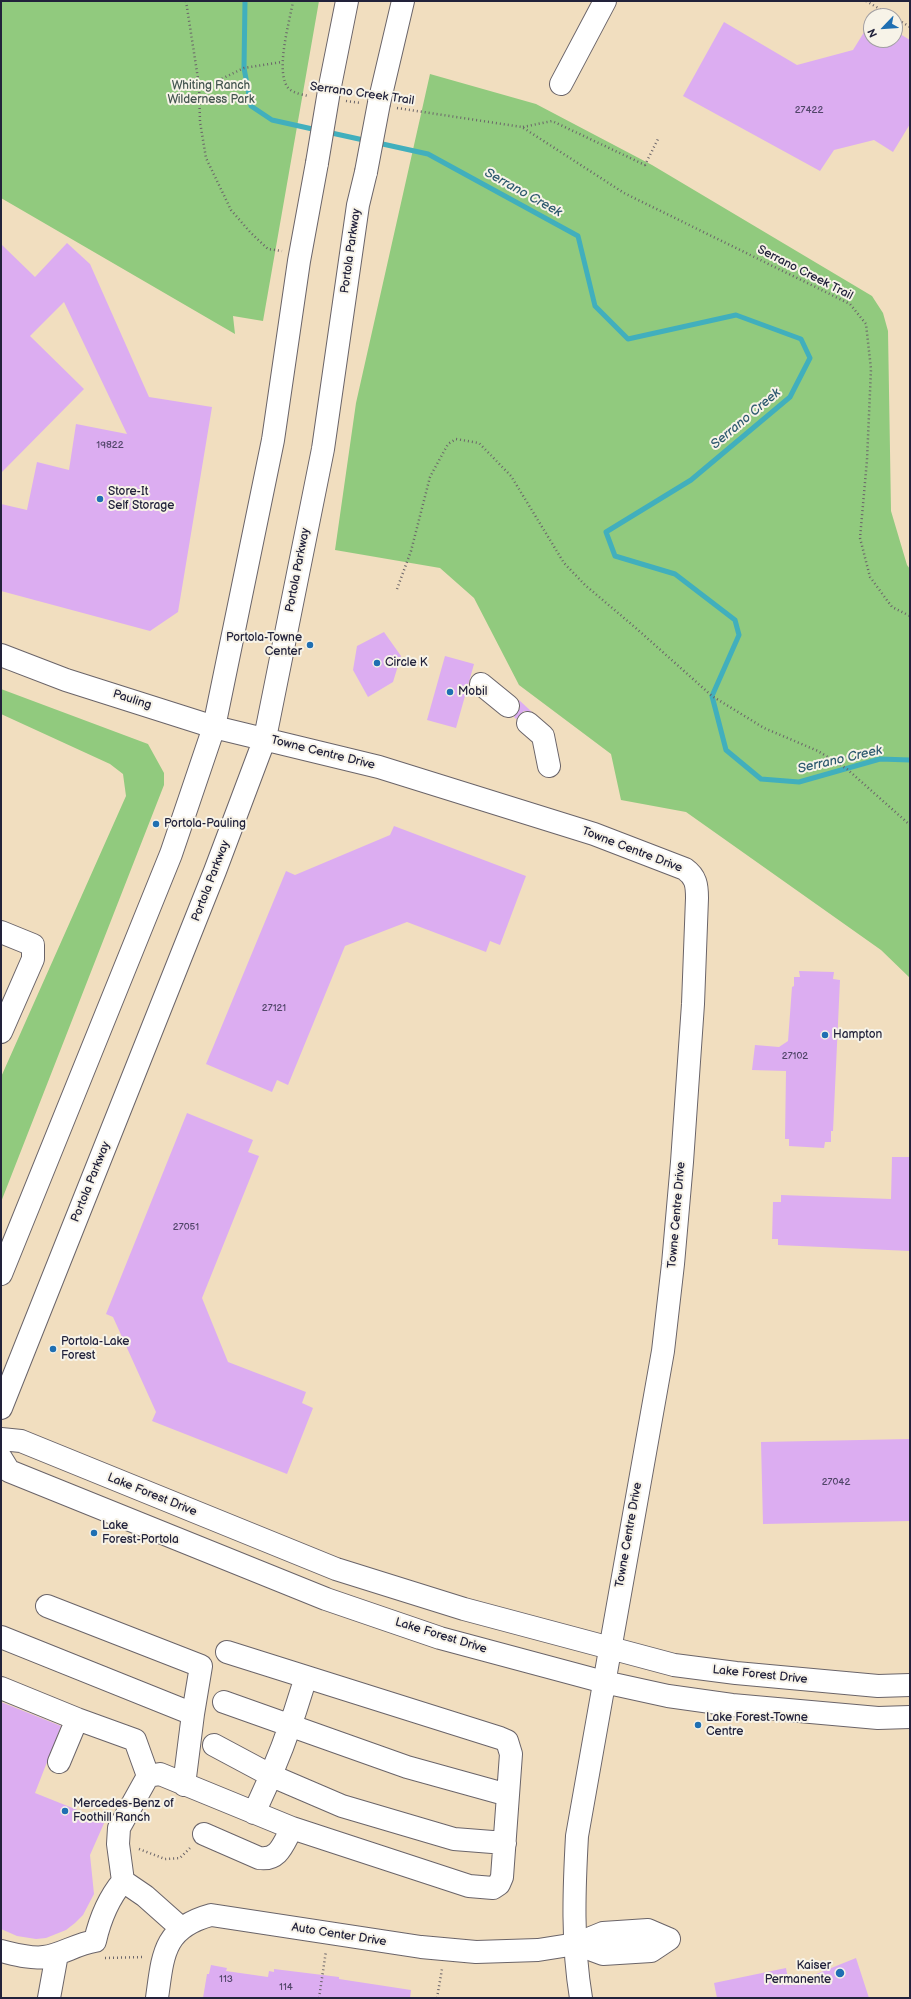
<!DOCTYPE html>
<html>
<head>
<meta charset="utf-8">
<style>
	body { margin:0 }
	#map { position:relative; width:911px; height:1999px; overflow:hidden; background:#f1debf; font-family:"Balsamiq Sans",sans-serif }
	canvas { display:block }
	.frame { position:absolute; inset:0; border:2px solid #22223b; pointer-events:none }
	.north { position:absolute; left:863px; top:8px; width:40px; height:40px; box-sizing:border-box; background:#f7f3e8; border:1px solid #a29fa3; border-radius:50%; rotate:245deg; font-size:11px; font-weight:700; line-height:16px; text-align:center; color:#22223b }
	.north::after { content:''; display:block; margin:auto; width:14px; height:18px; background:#1f6fb2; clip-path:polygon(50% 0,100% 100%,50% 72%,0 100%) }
</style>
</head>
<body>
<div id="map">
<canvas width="911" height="1999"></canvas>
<div class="frame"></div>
<div class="north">N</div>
</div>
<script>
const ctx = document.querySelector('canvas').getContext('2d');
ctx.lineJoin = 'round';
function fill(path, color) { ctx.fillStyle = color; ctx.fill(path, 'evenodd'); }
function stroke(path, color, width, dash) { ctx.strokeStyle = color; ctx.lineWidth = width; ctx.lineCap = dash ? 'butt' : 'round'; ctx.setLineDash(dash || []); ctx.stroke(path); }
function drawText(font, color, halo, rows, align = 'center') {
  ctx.font = font + ' "Balsamiq Sans",sans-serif'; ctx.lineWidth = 4; ctx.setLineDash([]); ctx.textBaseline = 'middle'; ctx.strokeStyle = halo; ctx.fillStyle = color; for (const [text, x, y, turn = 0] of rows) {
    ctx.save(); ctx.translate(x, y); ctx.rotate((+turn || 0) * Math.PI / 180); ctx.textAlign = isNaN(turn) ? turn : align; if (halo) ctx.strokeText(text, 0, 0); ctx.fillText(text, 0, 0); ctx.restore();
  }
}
fill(new Path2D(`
	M1,1h318l-56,320 -30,-5 2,18 -234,-136z
	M430,74l106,30 116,61 220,131 11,17 5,18 3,180 16,54 3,4v409l-29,-28 -195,-138 -65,-12 -10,-46 -92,-69 -45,-87 -34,-30 -105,-18 21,-147z
	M1,689l147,55 16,29v12l-163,417v-125l125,-281 -3,-22 -13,-10 -109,-50z`), '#91ca7e');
stroke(new Path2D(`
	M245,1l-1,67 7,38 21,14 45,10
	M327,132l41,9
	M378,143l50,11 150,82 17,70 33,33 108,-24 65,24 9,19 -20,39 -99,83 -85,52 9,24 60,18 60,46 4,15 -27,61 14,54 35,29 38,3 81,-23 30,1`), '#41afbd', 5);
fill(new Path2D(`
	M871,21v19h24v-9l15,9v84l-17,28 -19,-12 -40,10 -14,21 -137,-75 41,-74 73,43 56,-15z
	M67,243l23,21 59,133 63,10 -34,205 -28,19 -149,-40v-87l26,6 10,-48 32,8 7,-46 51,10 -63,-132 -34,34 54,53 -83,84v-229l34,33z
	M384,632l17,24 -8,26 -25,15 -15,-27 4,-24z
	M445,656l29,8 -18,64 -29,-8z
	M519,700l13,12 -8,-1 -8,8 -2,-2 6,-9z
	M394,826l132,50 -26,69 -10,-4 -4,11 -79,-30 -62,24 -57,139 -11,-5 -5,12 -66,-28 80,-193 9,4 95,-40z
	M799,971l35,1 -1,7 7,1 -7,151h-2v11h-6l-1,6 -35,-2v-7h-4l1,-68 -34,-1 3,-25 24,2 9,-6 4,-54 2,-1v-9h6z
	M187,1113l66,27 -5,12 11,4 -57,142 26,64 78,30 -4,11 11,5 -26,66 -135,-53 4,-9 -43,-95 -7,-3z
	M892,1157h18v94l-132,-6v-6h-6l1,-37h8v-7l110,4z
	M910,1439v82l-147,3 -2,-82z
	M1,1702l60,24 -26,67 70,28 -15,34 4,39 -11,21 -8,8 -9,7 -20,8 -10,1 -19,-3 -16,-7z
	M856,1958l13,40h-152l-3,-15 72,-15 3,17z
	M211,1965l16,3 -1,3 42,6 1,-6 5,1v-3l65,8v2l72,11 -1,8h-207l4,-24h2z`), '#dcadf1');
const minor = new Path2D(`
	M561,84l44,-83
	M1,655l65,25 148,47
	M481,684l27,22
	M528,723l15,13 6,30
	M1,932l32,13v14l-32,73
	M47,1606l154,60 -8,48
	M1,1637l192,77 -9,71
	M1,1688l76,31
	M224,1702l183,65 101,28
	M214,1745l58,31 70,30 112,33 51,4
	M59,1762l18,-43 58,21 13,36
	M254,1813c21,-44 38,-89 52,-136
	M204,1834l55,24c20,3 24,-14 33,-30
	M123,1881l22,15 36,32
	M576,1944l27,10 48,-3 18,-12
	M1,1951c13,3 29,8 43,6 17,-2 32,-13 51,-16 5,-22 13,-42 28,-60l-5,-37 1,-16 29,-52 12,-2 132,54 177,58 24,2 6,-4 3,-7 9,-123 -4,-13 -7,-3 -273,-86
	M49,1998l8,-44
	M157,1998c6,-43 6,-70 54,-83l210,32 55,5 62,-2 38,-6 27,-11 45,-3 21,9`);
const major = new Path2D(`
	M329,91l18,-90
	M379,103l24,-102
	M214,727l165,40 215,67 91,35c11,8 12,16 12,29l-4,106 -11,158 -9,102 -10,87 -86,485c-3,54 -5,108 4,162
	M1,1274l170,-420 43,-127 59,-287 26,-179 18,-98
	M1,1408l214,-537 50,-133 58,-289 35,-244 8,-33
	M1,1439l20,2 315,128 128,40 210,56 62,8 142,13 32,-1
	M1,1458l8,13 317,128 114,39 164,44 64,14 64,9 146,13 32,-1`);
stroke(minor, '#6a6469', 24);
stroke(major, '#6a6469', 24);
stroke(new Path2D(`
	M186,1l13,84 1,37 6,36 25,52 19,22 18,17 14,2
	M293,1c-3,20 -19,72 -4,88 5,4 14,6 20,7
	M866,1l26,15
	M895,18l15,9
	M199,85l14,-2 31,-15 38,-6
	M346,101l15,2
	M397,108l125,19 102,66 226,111 16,20 5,45 -4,91 -7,78 10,39 22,30 18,9
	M523,127l29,-6 93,44 13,-26
	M397,589l14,-38 19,-74 18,-33 8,-5 23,4 32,33 53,87 21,22 52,44 75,67 52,32 54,23 29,18 63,56
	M139,1849l26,10 15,-1 11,-11
	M105,1958l39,-1
	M319,1998l7,-47
	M437,1998l5,-29`), '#6a6469', 2.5, [1, 3]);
stroke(minor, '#fff', 22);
stroke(major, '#fff', 22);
const majorBridge = new Path2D(`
	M317,163l12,-72
	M366,172l13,-69`);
stroke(majorBridge, '#6a6469', 24, []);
stroke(majorBridge, '#fff', 22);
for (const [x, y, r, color] of [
	[100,499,4,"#1f6fb2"],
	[310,645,4,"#1f6fb2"],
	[377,663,4,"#1f6fb2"],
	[450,692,4,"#1f6fb2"],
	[156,824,4,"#1f6fb2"],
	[825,1035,4,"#1f6fb2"],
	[53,1349,4,"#1f6fb2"],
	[94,1533,4,"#1f6fb2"],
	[698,1725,4,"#1f6fb2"],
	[65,1811,4,"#1f6fb2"],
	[840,1973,5,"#1f6fb2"]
]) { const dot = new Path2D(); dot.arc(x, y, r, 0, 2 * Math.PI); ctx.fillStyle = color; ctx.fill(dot); stroke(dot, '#f7f3e8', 1.5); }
drawText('10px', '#504568', null, [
	["27422",809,110],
	["19822",110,445],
	["27121",274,1008],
	["27102",795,1056],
	["27051",186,1227],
	["27042",836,1482],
	["113",226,1979],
	["114",286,1987]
]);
drawText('12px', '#43544f', '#f7f3e8', [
	["Whiting Ranch",211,86],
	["Wilderness Park",211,100]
]);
drawText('12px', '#22223b', '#f7f3e8', [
	["Serrano Creek Trail",362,94,8],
	["Portola Parkway",351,251,-82],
	["Serrano Creek Trail",805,273,27],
	["Portola Parkway",298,570,-79],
	["Pauling",132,700,18],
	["Towne Centre Drive",323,753,14],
	["Towne Centre Drive",632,850,21],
	["Portola Parkway",211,881,-69],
	["Portola Parkway",91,1182,-68],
	["Towne Centre Drive",677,1215,-85],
	["Lake Forest Drive",152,1495,22],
	["Towne Centre Drive",629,1535,-80],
	["Lake Forest Drive",441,1636,17],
	["Lake Forest Drive",760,1675,6],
	["Auto Center Drive",339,1935,9]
]);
drawText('12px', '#22223b', '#f7f3e8', [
	["Store-It",108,492],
	["Self Storage",108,506],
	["Portola-Towne",302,638,"right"],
	["Center",302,652,"right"],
	["Circle K",385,663],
	["Mobil",458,692],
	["Portola-Pauling",164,824],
	["Hampton",833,1035],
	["Portola-Lake",61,1342],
	["Forest",61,1356],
	["Lake",102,1526],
	["Forest-Portola",102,1540],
	["Lake Forest-Towne",706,1718],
	["Centre",706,1732],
	["Mercedes-Benz of",73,1804],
	["Foothill Ranch",73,1818],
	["Kaiser",831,1966,"right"],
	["Permanente",831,1980,"right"]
], 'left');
drawText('italic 13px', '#2e5a6f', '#f7f3e8', [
	["Serrano Creek",523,193,29],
	["Serrano Creek",746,419,-40],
	["Serrano Creek",840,760,-13]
]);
</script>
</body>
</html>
